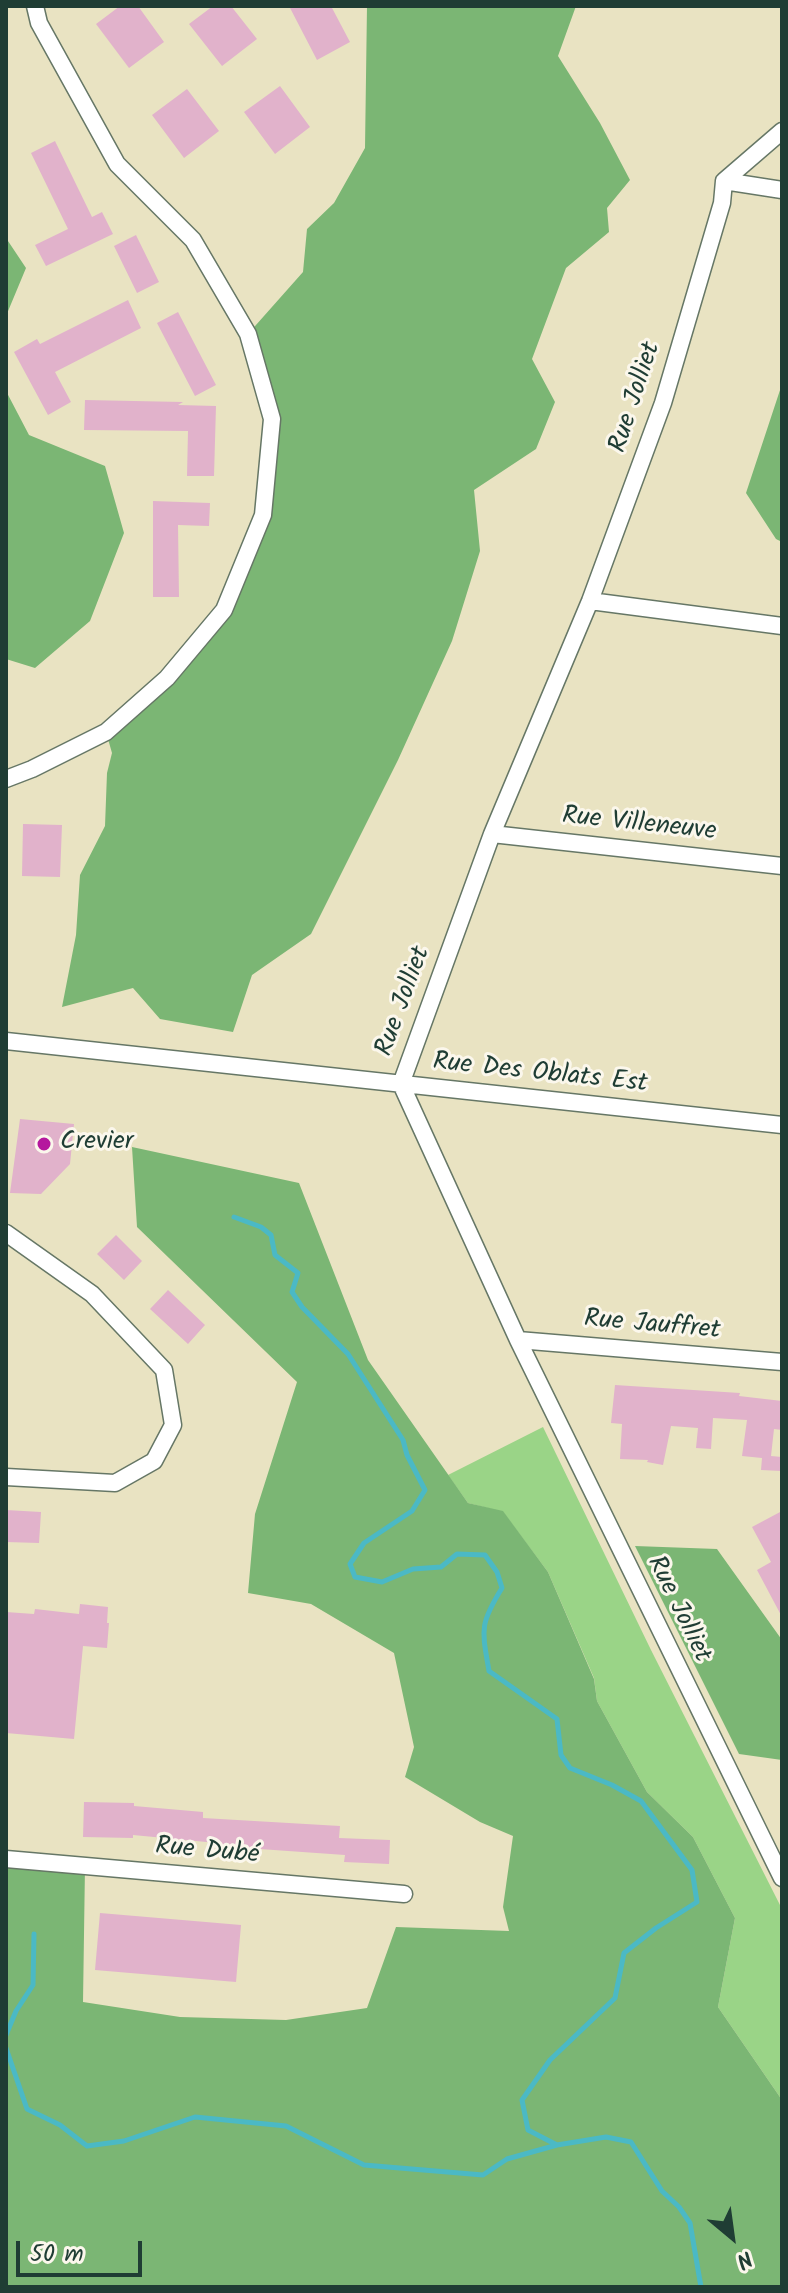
<!DOCTYPE html>
<html>
<head>
<meta charset="utf-8">
<style>
	body { margin:0 }
	#map { position:relative; width:788px; height:2293px; overflow:hidden; background:#e9e3c2; font-family:Kalam,sans-serif }
	canvas { display:block }
	.frame { position:absolute; inset:0; border:8px solid #1f3d34; pointer-events:none }
	.north { position:absolute; left:692px; top:2197px; width:80px; height:80px; -webkit-text-stroke:6px #fbf7ec; paint-order:stroke; rotate:151deg; font-size:22px; font-weight:700; line-height:32px; text-align:center; color:#1f3d34 }
	.north::after { content:''; display:block; margin:auto; width:28px; height:36px; background:#1f3d34; clip-path:polygon(50% 0,100% 100%,50% 72%,0 100%) }
	.scale { position:absolute; left:16px; top:2241px; width:126px; height:36px; box-sizing:border-box; border:4px solid #1f3d34; border-top:0; padding-left:10px; font-size:24px; line-height:28px; white-space:nowrap; color:#1f3d34; -webkit-text-stroke:6px #fbf7ec; paint-order:stroke }
</style>
</head>
<body>
<div id="map">
<canvas width="788" height="2293"></canvas>
<div class="frame"></div>
<div class="north">N</div>
<div class="scale">50 m</div>
</div>
<script>
const ctx = document.querySelector('canvas').getContext('2d');
ctx.lineJoin = 'round';
function fill(path, color) { ctx.fillStyle = color; ctx.fill(path, 'evenodd'); }
function stroke(path, color, width, dash) { ctx.strokeStyle = color; ctx.lineWidth = width; ctx.lineCap = dash ? 'butt' : 'round'; ctx.setLineDash(dash || []); ctx.stroke(path); }
function drawText(font, color, halo, rows, align = 'center') {
  ctx.font = font + ' Kalam,sans-serif'; ctx.lineWidth = 6; ctx.setLineDash([]); ctx.textBaseline = 'middle'; ctx.strokeStyle = halo; ctx.fillStyle = color; for (const [text, x, y, turn = 0] of rows) {
    ctx.save(); ctx.translate(x, y); ctx.rotate((+turn || 0) * Math.PI / 180); ctx.textAlign = isNaN(turn) ? turn : align; if (halo) ctx.strokeText(text, 0, 0); ctx.fillText(text, 0, 0); ctx.restore();
  }
}
fill(new Path2D(`
	M543,1427l108,223 131,259v191l-64,-93 17,-89 -42,-81 -46,-45 -50,-91 -3,-23 -46,-106 -45,-60 -35,-9 -20,-28z`), '#9ad487');
fill(new Path2D(`
	M367,6h209l-18,50 42,67 30,57 -23,28 2,24 -43,36 -34,91 23,43 -19,47 -62,41 6,61 -28,90 -54,119 -87,174 -59,41 -19,57 -73,-13 -27,-31 -71,19 14,-72 4,-60 25,-49 2,-53 5,-20 -6,-21 118,-122 39,-95 9,-96 -24,-85 55,-62 4,-43 27,-26 31,-55z
	M6,238l20,30 -20,48z
	M782,384v158l-6,-3 -30,-46z
	M6,391l23,44 76,31 19,67 -34,88 -55,47 -29,-9z
	M132,1147l167,36 69,177 100,143 35,8 45,61 46,107 3,22 50,91 46,45 42,81 -17,89 64,93v187h-776v-428l79,7 -2,136 97,15 106,3 81,-12 29,-81 113,4 -6,-24 10,-71 -33,-14 -75,-45 9,-30 -20,-94 -83,-49 -63,-11 7,-79 42,-132 -160,-155z
	M635,1546l82,3 65,91v120l-43,-6z`), '#7bb674');
stroke(new Path2D(`
	M234,1217l27,10 10,8 4,20 23,18 -6,19 10,15 46,47 55,86 4,15 18,35 -13,21 -48,32 -14,21 5,13 27,5 31,-13 28,-2 16,-13 28,1 12,17 5,16c-23,37 -20,42 -13,83l68,48 4,36 9,13 42,17 29,16 51,69 5,32 -41,26 -32,25 -9,45 -65,62 -28,40 6,30 29,15
	M6,2035l10,-24 17,-26 1,-51
	M6,2048l21,61 33,16 27,21 37,-5 71,-24 91,9 78,39 119,10 24,-16 50,-14 49,-8 25,5 31,49 17,16 11,16 11,64`), '#4bb9c5', 5);
fill(new Path2D(`
	M120,6h18l26,36 -35,26 -33,-44z
	M213,6h18l26,33 -35,27 -33,-42z
	M289,6h42l19,36 -33,18z
	M280,86l30,41 -35,27 -31,-42z
	M187,89l32,42 -35,27 -32,-43z
	M55,141l37,76 10,-5 11,22 -67,32 -11,-21 33,-16 -37,-76z
	M136,235l23,47 -22,11 -23,-47z
	M128,300l13,28 -86,44 16,30 -23,13 -34,-63 23,-13 3,5z
	M178,312l38,73 -21,11 -38,-73z
	M85,400l98,2 -5,3 38,1 -2,70h-27l1,-45 -104,-1z
	M153,501l57,2 -1,23 -31,-1 1,72h-26z
	M23,824l39,1 -2,52 -38,-1z
	M20,1119l54,5 -4,40 -29,30 -31,-1z
	M116,1235l26,26 -18,19 -27,-26z
	M168,1290l37,35 -17,19 -38,-35z
	M615,1385l125,8 -1,3 43,5v29l-8,-1 -3,27 11,1v14l-21,-1 1,-12 -20,-2 5,-36 -34,-2 -2,31 -15,-1 2,-20 -27,-2 -8,39 -16,-3 1,-2 -28,-1 2,-35 -11,-1z
	M6,1510l35,2 -2,31 -33,-1z
	M782,1511v106l-25,-47 14,-8 -19,-35z
	M80,1604l28,3 -1,16h2l-2,25 -24,-2 -9,93 -68,-6v-121l28,2 1,-5 44,5z
	M84,1802l50,1v3l69,6v6l137,8 -1,12 51,2 -1,24 -45,-2 1,-7 -128,-9v-3l-84,-8v3l-50,-1z
	M100,1913l141,12 -5,57 -141,-12z`), '#e1b2cb');
const minor = new Path2D(`
	M782,131l-58,50 -2,22 -59,200 -73,198 -98,233 -91,250 117,256 264,538
	M724,181l58,9
	M590,601l192,25
	M6,779l26,-10 74,-37 61,-54 57,-68 39,-95 9,-96 -24,-85 -55,-94 -76,-76 -78,-141 -4,-17
	M492,834l290,32
	M6,1041l776,84
	M6,1233l86,61 72,76 9,55 -19,36 -39,22 -109,-6
	M518,1340l264,22
	M6,1859l398,35`);
stroke(minor, '#676', 19);
stroke(minor, '#fff', 16);
for (const [x, y, r, color] of [
	[44,1144,8,"#b5179e"]
]) { const dot = new Path2D(); dot.arc(x, y, r, 0, 2 * Math.PI); ctx.fillStyle = color; ctx.fill(dot); stroke(dot, '#fbf7ec', 3); }
drawText('26px', '#1f3d34', '#fbf7ec', [
	["Rue Jolliet",637,398,-72],
	["Rue Villeneuve",639,826,6],
	["Rue Jolliet",405,1002,-70],
	["Rue Des Oblats Est",540,1075,6],
	["Rue Jauffret",652,1327,5],
	["Rue Jolliet",677,1610,64],
	["Rue Dubé",207,1853,5]
]);
drawText('26px', '#1f3d34', '#fbf7ec', [
	["Crevier",60,1144]
], 'left');
</script>
</body>
</html>
